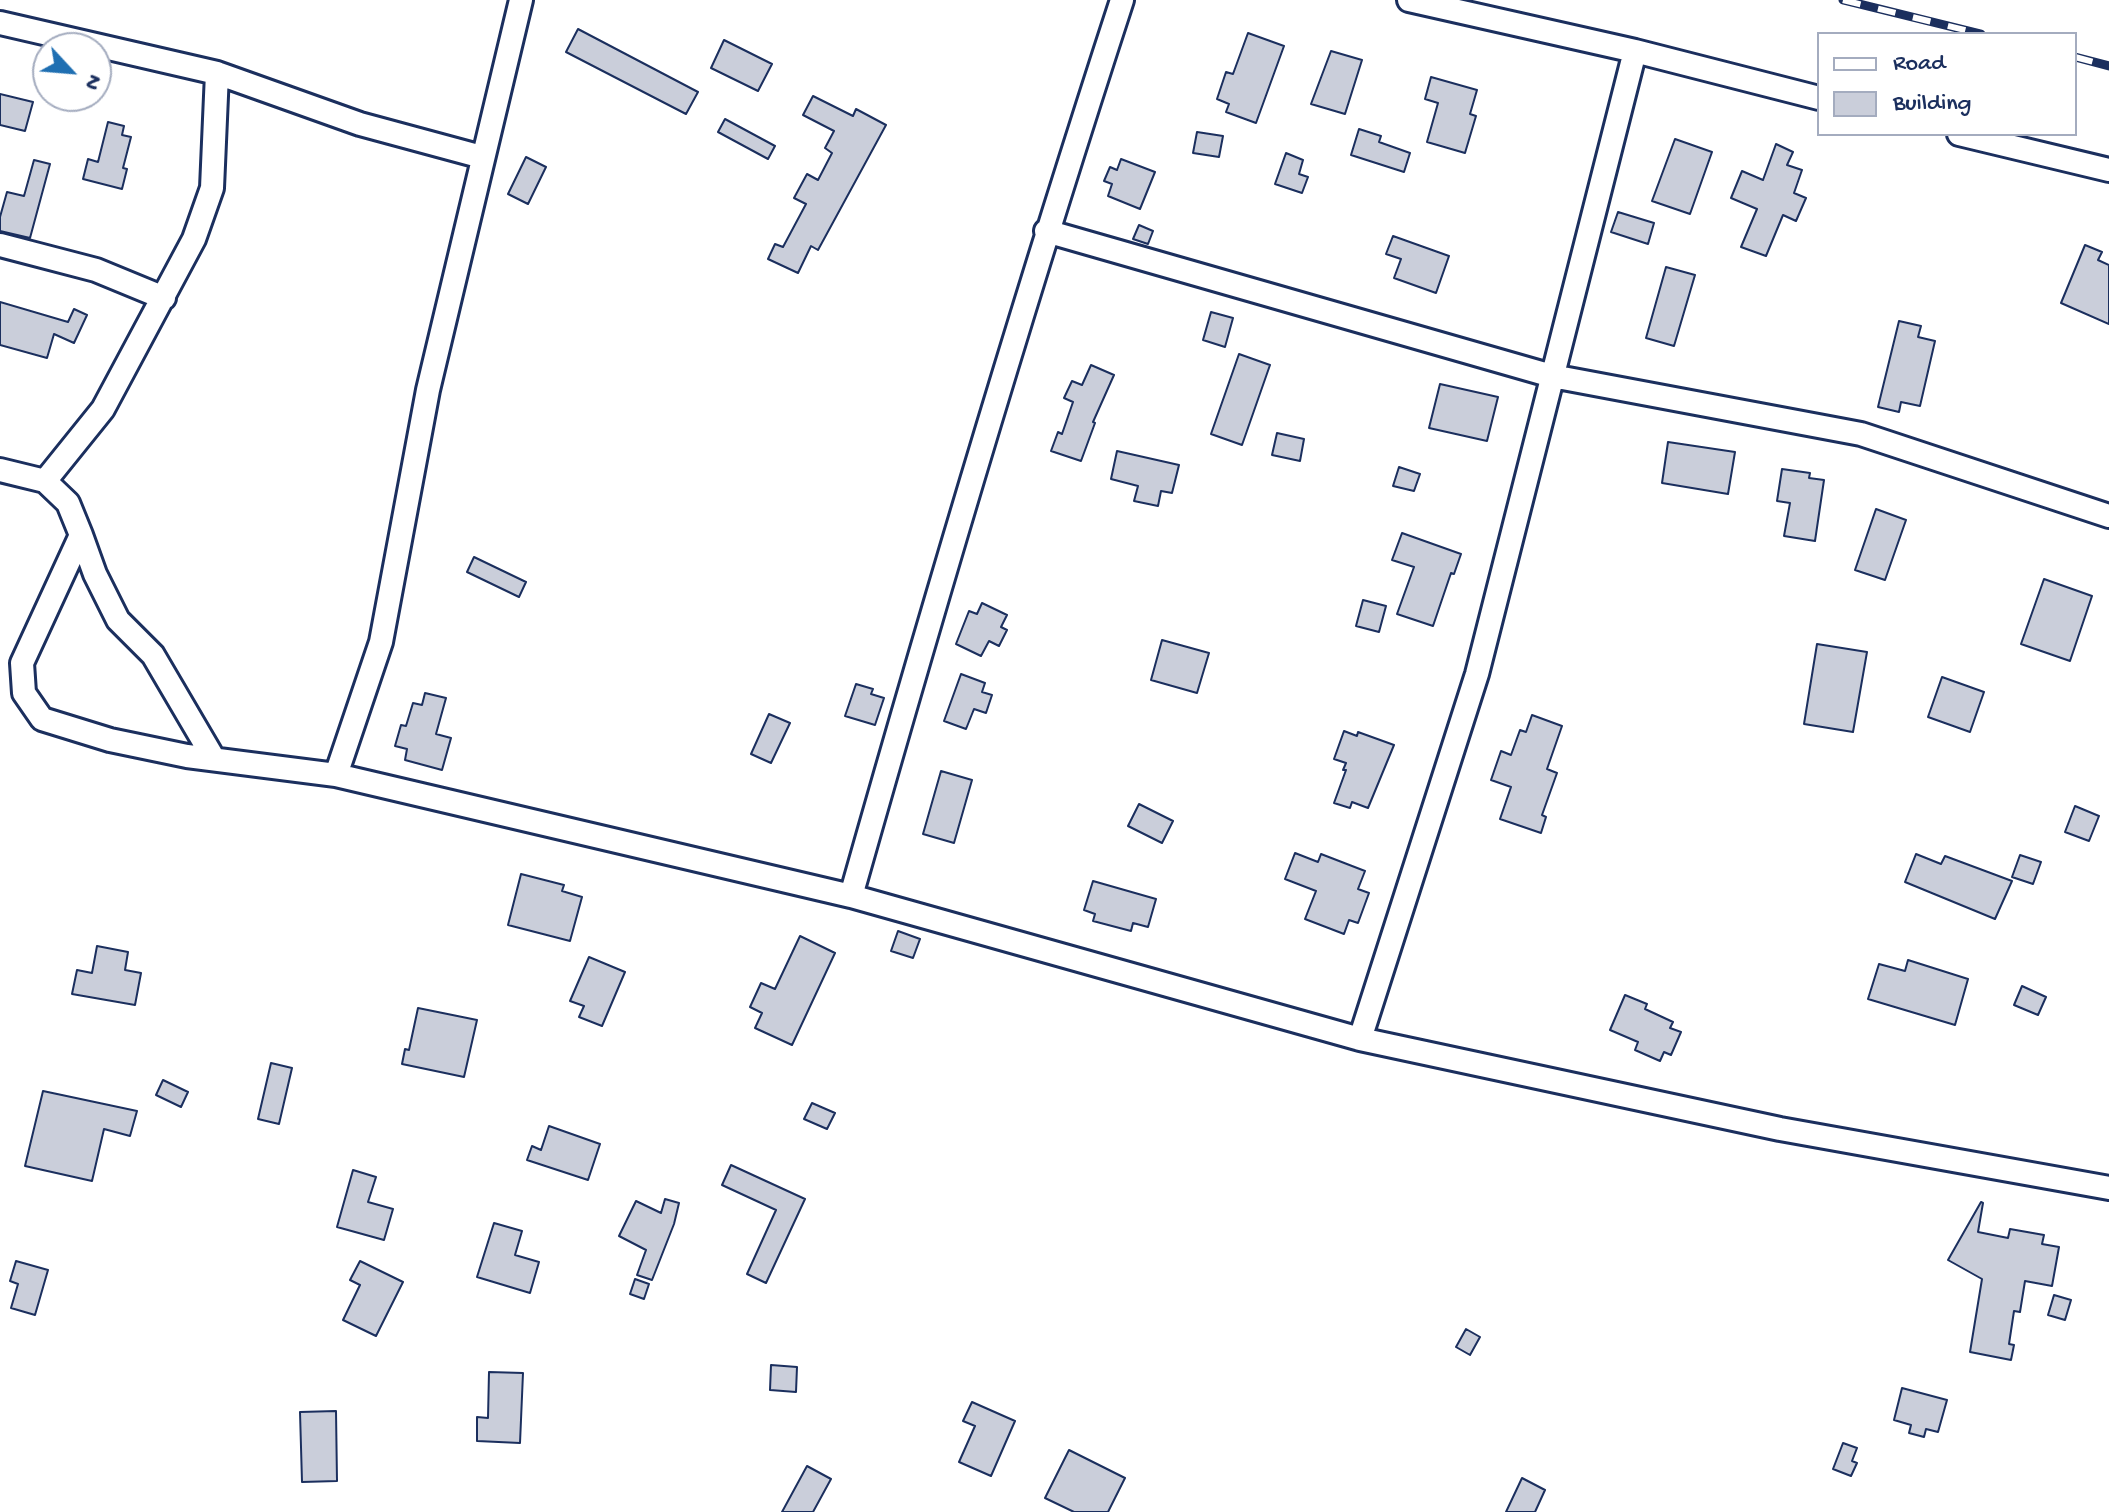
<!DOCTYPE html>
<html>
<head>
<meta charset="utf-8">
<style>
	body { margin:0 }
	#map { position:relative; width:2109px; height:1512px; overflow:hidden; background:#fff; font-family:"Gochi Hand",sans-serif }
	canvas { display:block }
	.legend { position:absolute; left:1817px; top:32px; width:260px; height:104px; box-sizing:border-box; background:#fff; border:2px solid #a4acbf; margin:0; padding:10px 14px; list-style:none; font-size:24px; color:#1b2f5e }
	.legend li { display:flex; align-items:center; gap:16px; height:40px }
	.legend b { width:40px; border:2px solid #a4acbf }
	.north { position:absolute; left:32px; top:32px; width:80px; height:80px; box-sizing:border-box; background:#fff; border:2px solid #a4acbf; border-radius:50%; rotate:116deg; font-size:22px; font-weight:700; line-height:32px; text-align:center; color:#1b2f5e }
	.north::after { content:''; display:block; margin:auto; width:28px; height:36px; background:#1f6fb2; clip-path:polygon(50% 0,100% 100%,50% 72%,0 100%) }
</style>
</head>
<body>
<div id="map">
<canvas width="2109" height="1512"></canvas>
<ul class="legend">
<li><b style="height:10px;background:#fff"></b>Road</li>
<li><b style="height:22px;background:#caceda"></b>Building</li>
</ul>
<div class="north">N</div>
</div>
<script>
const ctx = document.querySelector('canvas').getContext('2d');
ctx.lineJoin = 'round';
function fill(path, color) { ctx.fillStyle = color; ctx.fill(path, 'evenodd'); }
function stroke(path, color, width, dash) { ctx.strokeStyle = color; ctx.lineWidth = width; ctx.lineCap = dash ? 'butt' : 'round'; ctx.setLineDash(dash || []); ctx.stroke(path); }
const building = new Path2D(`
	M578,29l120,63 -12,22 -120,-62z
	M1248,33l36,13 -28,77 -30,-11 3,-8 -12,-5 9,-27 7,2z
	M724,40l48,24 -14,27 -47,-23z
	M1331,51l31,9 -17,54 -34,-10z
	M1431,77l46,13 -7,24 6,2 -11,37 -38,-11 11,-39 -13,-4z
	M0,94l33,8 -8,29 -25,-6z
	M813,96l40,20 3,-7 30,16 -68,125 -7,-4 -13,27 -30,-14 7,-15 8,3 23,-43 -12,-6 13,-24 11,6 14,-27 -7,-5 9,-17 -31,-16z
	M725,119l50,27 -7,13 -50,-27z
	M108,122l16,4 -2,9 9,2 -8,31 4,1 -5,20 -39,-10 5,-20 10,3z
	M1359,129l22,7 -2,6 31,11 -6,19 -53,-17z
	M1197,132l26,4 -4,21 -26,-4z
	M1675,139l37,13 -22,62 -38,-13z
	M1776,144l17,8 -6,13 15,5 -8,23 12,5 -10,23 -13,-6 -17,41 -25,-9 16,-38 -26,-11 11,-27 21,9z
	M1286,153l17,7 -4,14 9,3 -6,16 -27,-9z
	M526,157l20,10 -18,37 -20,-10z
	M1121,159l34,13 -15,37 -32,-13 4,-12 -8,-3 6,-14 7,3z
	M34,160l16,4 -20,74 -30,-7v-14l7,-25 17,4z
	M1618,212l36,11 -6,21 -37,-12z
	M1139,225l14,6 -5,13 -15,-5z
	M1393,236l56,20 -13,37 -42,-15 7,-19 -15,-5z
	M2085,245l17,7 -4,8 11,5v59l-48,-21z
	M1666,267l29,8 -21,71 -28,-8z
	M0,302l68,20 6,-13 13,6 -13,28 -20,-9 -7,24 -47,-13z
	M1211,312l22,6 -8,29 -22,-7z
	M1899,321l22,5 -3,11 17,4 -15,65 -19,-4 -2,10 -21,-5z
	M1239,354l31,11 -28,80 -31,-11z
	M1091,365l23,10 -21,47 2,1 -14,38 -30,-10 7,-19 4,2 11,-32 -9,-4 8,-17 10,4z
	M1440,384l58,13 -11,44 -58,-13z
	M1277,433l27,6 -4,22 -28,-6z
	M1668,442l67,10 -7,42 -66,-11z
	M1117,451l62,14 -7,28 -11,-2 -3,15 -24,-5 4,-15 -27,-7z
	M1399,467l21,7 -6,17 -21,-5z
	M1782,469l28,4 -1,5 15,2 -9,61 -31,-5 6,-33 -13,-2z
	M1876,509l30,11 -21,60 -30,-10z
	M1402,533l59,21 -7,20 -3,-1 -18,53 -36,-12 17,-47 -22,-7z
	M474,557l52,25 -7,15 -52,-25z
	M2044,579l48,17 -22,65 -49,-17z
	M1363,600l23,6 -7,26 -23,-6z
	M982,603l25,12 -6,12 6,3 -8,16 -10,-5 -8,15 -25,-12 13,-33 8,3z
	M1162,640l47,13 -12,40 -46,-13z
	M1817,644l50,8 -14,80 -49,-8z
	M961,674l24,9 -3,9 10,3 -6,18 -12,-4 -8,20 -22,-8z
	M1942,677l42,15 -14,40 -42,-15z
	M856,684l17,5 -2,5 13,4 -9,27 -30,-9z
	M425,693l21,5 -10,36 15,4 -9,32 -37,-10 2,-11 -12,-3 6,-21 5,1 7,-23 9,2z
	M769,714l21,9 -19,40 -20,-9z
	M1532,715l30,11 -15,43 10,4 -15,42 4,2 -5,16 -41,-14 11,-32 -20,-7 10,-29 10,4 9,-25 6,2z
	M1344,731l13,5 1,-4 36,13 -26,63 -16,-6 -2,6 -16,-5 12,-33h-3l3,-7 -12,-4z
	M941,771l31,9 -18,63 -31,-9z
	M1139,804l34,17 -11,22 -34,-17z
	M2075,806l24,10 -10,25 -24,-9z
	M1295,853l23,9 3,-8 44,17 -7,18 11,4 -11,30 -9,-3 -5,14 -39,-15 11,-28 -31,-12z
	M1916,854l25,10 4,-8 67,25 -17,38 -90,-37z
	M2020,855l21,7 -8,22 -21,-7z
	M521,874l43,11 -2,6 20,6 -12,44 -62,-16z
	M1093,881l63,18 -8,28 -15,-4 -2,8 -38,-10 2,-7 -11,-4z
	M898,931l22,8 -7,19 -22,-7z
	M800,936l35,17 -43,92 -37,-17 7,-15 -12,-6 11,-24 14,6z
	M97,946l31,6 -3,18 16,3 -6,32 -63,-11 5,-24 15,3z
	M589,957l36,15 -23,54 -23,-9 5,-11 -14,-5z
	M1908,960l60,19 -13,46 -87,-26 11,-35 26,7z
	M2022,986l24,11 -8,18 -24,-10z
	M1625,995l22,9 -2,5 28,13 -3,6 11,4 -10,23 -7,-3 -4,9 -25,-11 3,-8 -28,-12z
	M418,1008l59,12 -13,57 -62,-13 3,-15 4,1z
	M271,1063l21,5 -13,56 -21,-5z
	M163,1080l25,12 -7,15 -25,-12z
	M43,1091l94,20 -7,25 -26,-7 -12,52 -67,-15z
	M812,1103l23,10 -8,16 -23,-10z
	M549,1126l51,18 -12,36 -61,-20 5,-14 9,4z
	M731,1165l74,34 -39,84 -19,-9 29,-64 -54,-25z
	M353,1170l23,7 -8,25 25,7 -9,31 -47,-13z
	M665,1199l14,4 -5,21 -22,56 -15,-5 9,-25 -27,-14 17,-35 25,12z
	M1981,1202l2,1 -5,29 30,6 2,-9 34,6 -2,9 17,3 -7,39 -27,-5 -5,31 -6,-1 -5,33 5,1 -3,15 -41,-8 12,-73 -34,-19z
	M494,1223l28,8 -7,24 24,7 -9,31 -53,-16z
	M16,1261l32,9 -13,45 -24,-7 7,-24 -8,-3z
	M360,1261l43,21 -27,54 -33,-16 17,-35 -10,-5z
	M635,1279l14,5 -5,15 -14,-5z
	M2054,1295l17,5 -6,20 -17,-5z
	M1466,1329l14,8 -10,18 -14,-8z
	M771,1365l26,2 -1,25 -26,-2z
	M489,1372l34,1 -3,70 -43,-2v-24l11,1z
	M1902,1388l45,12 -9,32 -12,-3 -2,8 -15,-4 2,-8 -17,-5z
	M972,1402l43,19 -24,55 -32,-14 16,-36 -12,-5z
	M336,1411l1,70 -35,1 -2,-70z
	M1843,1443l14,5 -5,13 5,2 -6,13 -18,-7z
	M1069,1450l56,28 -17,34h-34l-29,-14z
	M807,1466l24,13 -18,33h-31z
	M1522,1478l23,12 -10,22h-29z`);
fill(building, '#caceda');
stroke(building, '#1b2f5e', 2);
const minor = new Path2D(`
	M1409,0l226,51 184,47
	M0,23l217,50 143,51 122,33
	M217,73l-5,115 -18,51 -91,170 -58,72 23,22 13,32 -59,128 2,30 18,26 68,21 77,16 149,19 515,121 509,143 117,-365 158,-623
	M1959,134l150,36
	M1046,231l506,145 309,58 248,82
	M0,245l96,25 68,28
	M0,470l45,11
	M81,535l14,39 23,46 35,35 61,104
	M336,775l45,-133 47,-252 93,-390
	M851,896c85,-300 174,-599 271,-896
	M1360,1039l420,90 329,59`);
stroke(minor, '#1b2f5e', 28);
stroke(minor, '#fff', 22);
const rail = new Path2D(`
	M1843,0l138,34
	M2075,57l34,9`);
stroke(rail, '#1b2f5e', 9);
stroke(rail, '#fff', 6, [18]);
</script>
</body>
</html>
